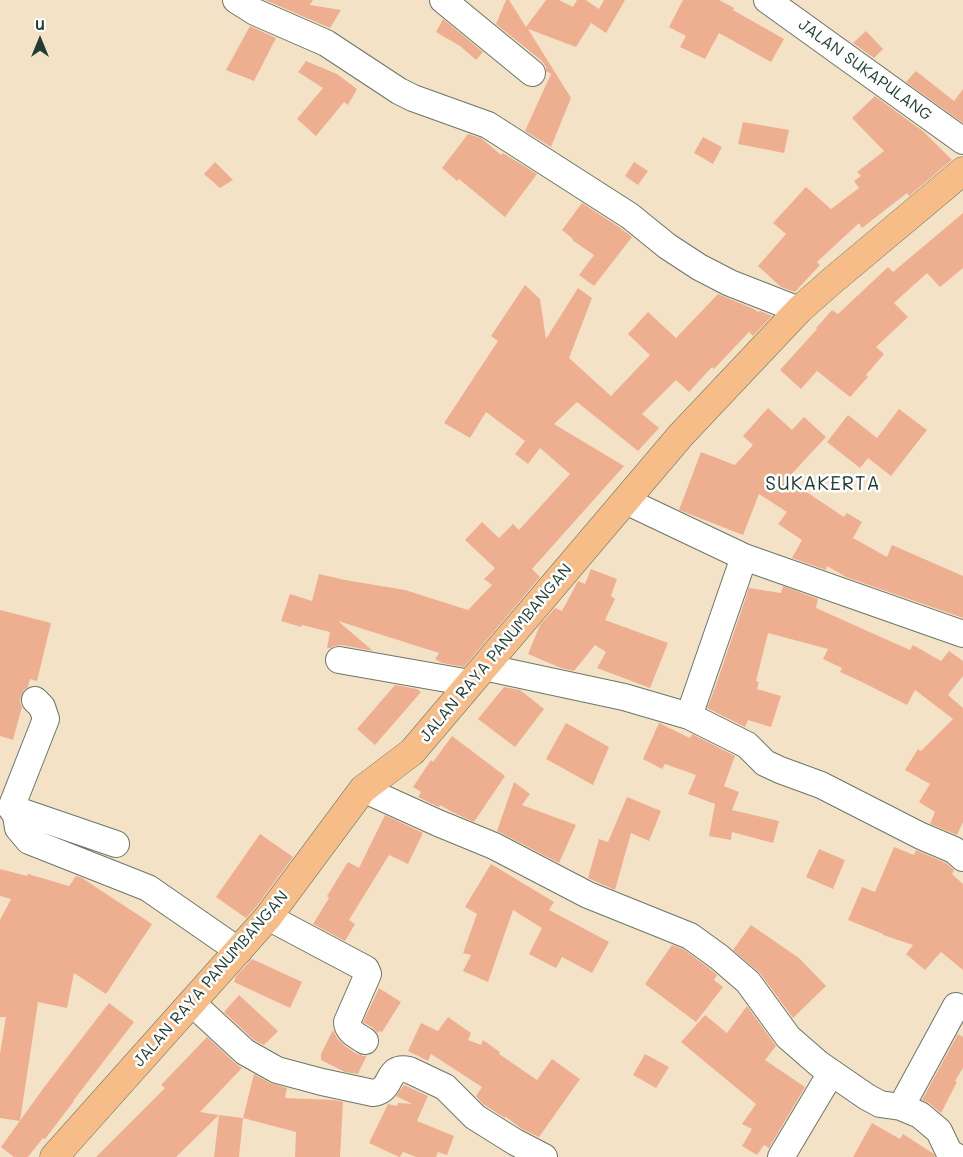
<!DOCTYPE html>
<html>
<head>
<meta charset="utf-8">
<style>
	body { margin:0 }
	#map { position:relative; width:963px; height:1157px; overflow:hidden; background:#f4e2c7; font-family:Mali,sans-serif }
	canvas { display:block }
	.north { position:absolute; left:15px; top:15px; width:50px; height:50px; -webkit-text-stroke:4px #fff; paint-order:stroke; rotate:0deg; font-size:14px; font-weight:700; line-height:20px; text-align:center; color:#1f3d34 }
	.north::after { content:''; display:block; margin:auto; width:18px; height:22px; background:#1f3d34; clip-path:polygon(50% 0,100% 100%,50% 72%,0 100%) }
</style>
</head>
<body>
<div id="map">
<canvas width="963" height="1157"></canvas>
<div class="north">U</div>
</div>
<script>
const ctx = document.querySelector('canvas').getContext('2d');
ctx.lineJoin = 'round';
function fill(path, color) { ctx.fillStyle = color; ctx.fill(path, 'evenodd'); }
function stroke(path, color, width, dash) { ctx.strokeStyle = color; ctx.lineWidth = width; ctx.lineCap = dash ? 'butt' : 'round'; ctx.setLineDash(dash || []); ctx.stroke(path); }
function drawText(font, color, halo, rows, align = 'center') {
  ctx.font = font + ' Mali,sans-serif'; ctx.lineWidth = 5; ctx.setLineDash([]); ctx.textBaseline = 'middle'; ctx.strokeStyle = halo; ctx.fillStyle = color; for (const [text, x, y, turn = 0] of rows) {
    ctx.save(); ctx.translate(x, y); ctx.rotate((+turn || 0) * Math.PI / 180); ctx.textAlign = isNaN(turn) ? turn : align; if (halo) ctx.strokeText(text, 0, 0); ctx.fillText(text, 0, 0); ctx.restore();
  }
}
fill(new Path2D(`
	M265,0h48l-3,5 31,5 -11,18z
	M506,0h3l17,27 20,-27h13l14,7 4,-7h9l13,9 5,-9h21l-19,33 -15,-10 -15,24 -48,-18 43,69 -20,49 -26,-16 26,-57 -5,-3v-4l-4,-6 -46,-37z
	M683,0h36l15,8 -1,2 51,29 -13,23 -52,-29 -14,26 -25,-12 6,-11 -17,-9z
	M443,19l40,33 -7,8 -16,-14 -24,-14z
	M250,26l26,12 -22,43 -28,-11z
	M866,31l17,18 -9,9 -21,-15z
	M306,61l31,13 20,15 -9,16 -4,-3 -28,34 -19,-17 26,-31 -25,-16z
	M916,71l38,30 9,-12v34l-57,-41z
	M875,96l49,36 28,28 -43,36 -2,-3 -45,35 -3,-5 -42,39 3,3 -25,27 -14,-5 -23,-21 28,-32 -13,-11 33,-36 25,22 28,-21 -5,-7 7,-5 -4,-4 27,-21 -32,-33z
	M743,122l46,8 -5,23 -46,-9z
	M468,134l13,4 20,17 2,-2 34,21 -32,43 -46,-38 -2,2 -15,-13z
	M703,137l19,10 -9,17 -19,-11z
	M215,162l18,18 -13,8 -16,-14z
	M634,162l14,9 -10,14 -13,-9z
	M582,203l37,24 13,10 -38,49 -15,-11 15,-20 -22,-15 1,-1 -11,-9z
	M963,213v55l-23,19 -13,-14 -33,30 14,14 -32,30 8,7 -18,21 2,2 -18,20 -33,-26 -16,18 -21,-19 37,-41 -1,-1 16,-18 6,4 50,-47 5,5z
	M525,285l15,14 6,40 32,-51 14,10 -23,60 42,38 39,-41 -22,-21 20,-22 28,26 42,-44 36,15 4,3 2,-1 12,5 -19,20 -4,-4 -35,37 -2,-2 -23,25 -13,-12 -34,34 17,14 -21,23 -61,-49 -23,22 70,42 -92,103 8,8 -76,90 -22,-4 -7,-4 4,-6 -101,-32 35,30 -31,-6 -8,1 -3,2h-4l3,-16 -28,-7 -1,2 -20,-6 9,-27 22,7 7,-27 26,6 60,10 63,20 24,-25 -8,-6 11,-11 -30,-28 17,-18 17,16 14,-14 6,6 51,-56 -30,-26 -12,16 -13,-10 10,-13 -39,-29 -16,26 -26,-15 54,-82 -7,-5z
	M768,408l24,22 12,-13 22,20 -39,42 57,38 3,-4 15,9 -9,16 34,19 5,-12 71,31v42l-117,-41 -19,-11 -1,4 -34,-12 10,-18 -24,-16 9,-12 -28,-18 -16,41 -64,-25 22,-58 34,13 18,-20 -10,-9z
	M899,409l28,21 -36,46 -23,-18 -8,10 -33,-26 21,-27 29,23z
	M591,569l26,10 -6,17 4,3 -10,21 63,23 -18,45 -53,-20 9,-16 -11,-7 -21,26 -13,-3 -33,-14 12,-29 15,-17 7,3 16,-30 7,3z
	M783,586l35,13 -2,9 94,42 3,-5 28,16 8,-10 14,10v15l-15,19 15,13v114l-6,13 -27,-11 5,-12 -16,-10 11,-18 -25,-14 13,-21 3,2 32,-32 -38,-29 -8,15 -45,-23 -22,-10 2,-4 -19,-9 5,-10 -60,-16 -12,48 3,1 -2,7 24,7 -10,31 -23,-7 -3,7 -38,-19 8,-20 34,-100 32,5z
	M0,610l51,13 -14,58 -7,-2 -2,8 -4,3 -3,6 -1,7 2,4 -9,33 -13,-4z
	M395,685l22,4 4,3 -46,53 -18,-16z
	M504,687l16,3 24,19 -29,38 -37,-28z
	M566,723l43,24 -16,38 -47,-26z
	M659,723l31,15 2,-4 43,22 -11,30 15,6 -7,18 47,11 -6,22 -41,-11 -1,8 -22,-4 6,-32 -27,-10 8,-19 -31,-11 -3,5 -19,-10z
	M452,736l53,40 -31,46 -20,-9 -14,-8 -1,2 -21,-10 3,-5 -8,-5 18,-27 2,2z
	M514,782l16,12 -8,11 54,20 -17,38 -62,-32z
	M627,797l34,14 -12,30 -18,-8 -16,57 -27,-12 11,-39 9,3z
	M385,815l38,18 -15,31 -19,-9 -40,65 6,4 -10,17 -32,-17 16,-26 -2,-2 21,-34 11,6z
	M260,834l33,23 -37,50 -10,11 -30,-21z
	M894,847l20,8 2,-5 30,13 8,7 -2,4 11,10v86l-22,-18 -16,18 -19,-16 7,-9 -30,-10v-1l-35,-14 14,-33 13,5z
	M819,849l26,11 -12,29 -27,-12z
	M491,864l63,38 -5,8 60,32 -17,31 -30,-16 -6,11 -27,-14 13,-26 -29,-18 -25,72 -25,-11 8,-16 -8,-2 14,-39 -12,-7z
	M0,869l27,7 1,-2 41,12 7,-10 6,2 70,46 -46,70 -32,-21 -7,35 -29,-6 -18,119 -20,-3v-64l6,-37h-6v-97l11,-21 -11,-3z
	M751,925l48,33 27,28 -33,32 -33,-45 -27,-23z
	M672,945l11,4 27,20 7,6 -3,5 9,7 -27,35 -51,-38z
	M252,959l50,23 -12,26 -56,-26 2,-6z
	M379,988l22,14 -19,30 -3,-1 -1,2 -5,-5 -10,-6z
	M239,995l39,36 -14,14 -10,-5 -30,-28z
	M109,1003l25,19 -61,79h1l-29,38 -2,-1 -15,19h-14l-13,-10 44,-61z
	M747,1006l29,40 -11,14 40,27 -36,61 -5,-3 -7,10 -15,-9 10,-17 -10,-5 14,-20 -75,-62 24,-27 22,18z
	M448,1017l23,16 -3,7 13,5 2,-5 17,12 -1,2 38,26 15,-21 28,20 -41,58 -17,-8 -16,-12 -1,1 -22,-14 -7,-8 6,-9 -51,-33 -3,7 -20,-10 13,-28 17,8z
	M333,1030l4,8 8,8 12,8 7,2 3,-1 -9,19 -13,-2 -24,-12v-6z
	M958,1034l5,3v31l-8,13 2,1 -16,31 -12,-10 -7,-3z
	M207,1037l28,26 7,5 -42,44 19,3 -43,42h-80l69,-69 -4,-3z
	M645,1054l24,13 -13,21 -23,-13z
	M254,1074l16,9 17,5 -2,10 49,2 9,2 -3,55h-45l1,-25 -53,-14z
	M404,1085l24,11 -11,25 37,15 -7,19 -9,-3 -2,5h-20l-13,-5 -3,5h-1l-30,-14 19,-39 9,2 1,-3 14,1 -16,-8z
	M219,1115l24,3 -4,39h-25z
	M872,1123l28,16 3,-5 31,20 1,3h-82z`), '#eeaf90');
const minor = new Path2D(`
	M236,0l19,12 71,31 73,48 14,7 75,27 142,91 37,30 32,21 31,16 69,27
	M443,0l89,73
	M767,0l196,141
	M626,501l118,56 219,77
	M339,660l131,23
	M484,667l140,30 65,19 58,29 18,18 15,7 41,15 100,51 33,14 9,8
	M689,716l55,-159
	M363,789l75,34 56,23 94,49 102,41 29,21 29,25 40,55 31,27 48,33 13,7 21,3 19,8 19,16 10,21 8,5
	M11,808l35,-89 -4,-12 -7,-7
	M116,844l-105,-36 5,7 2,13 11,13 119,47 91,63
	M268,917l98,52 2,5 -21,48c0,10 11,14 18,19
	M192,1003l53,49 32,18 45,12 51,11c21,-2 12,-29 36,-23l36,17 30,30 40,25 29,15
	M901,1107l55,-101
	M781,1157l50,-84`);
const major = new Path2D(`
	M54,1157l214,-240 95,-128 49,-37 269,-317 118,-125 34,-30 130,-109`);
stroke(minor, '#6a7767', 28);
stroke(major, '#6a7767', 29);
stroke(minor, '#fff', 26);
stroke(major, '#f7bd88', 28);
drawText('16px', '#1f3d34', '#fff', [
	["JALAN SUKAPULANG",865,70,36],
	["JALAN RAYA PANUMBANGAN",496,653,-50],
	["JALAN RAYA PANUMBANGAN",211,979,-49]
]);
ctx.letterSpacing = '1px';
drawText('19px', '#1f3d34', '#fff', [
	["SUKAKERTA",823,484]
]);
ctx.letterSpacing = '0px';
</script>
</body>
</html>
